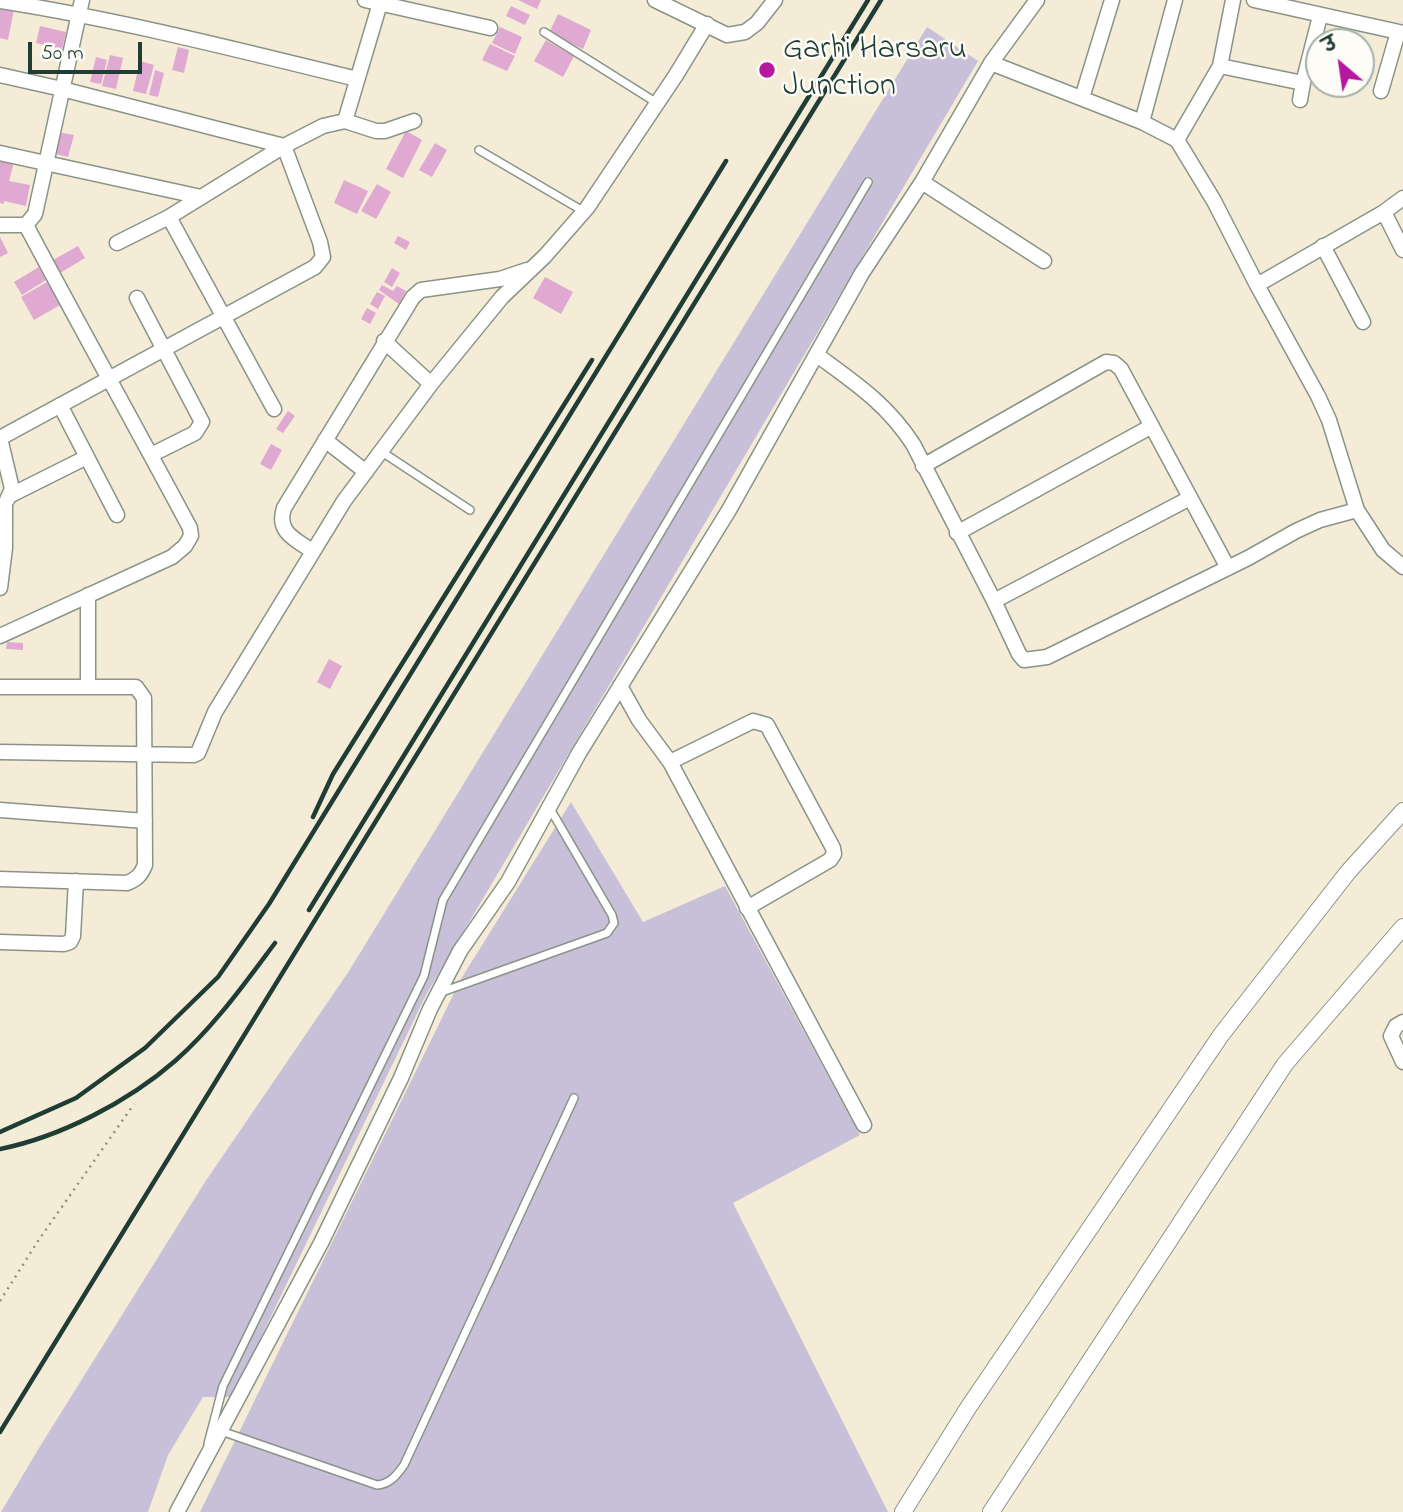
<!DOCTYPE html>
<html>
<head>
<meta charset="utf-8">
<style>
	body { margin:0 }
	#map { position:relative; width:1403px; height:1512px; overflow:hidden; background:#f4ecd7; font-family:"Indie Flower","Playpen Sans Deva",sans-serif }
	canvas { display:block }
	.north { position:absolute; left:1305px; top:28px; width:70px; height:70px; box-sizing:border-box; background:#fdfcf7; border:2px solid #a4b0a9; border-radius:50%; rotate:331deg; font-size:19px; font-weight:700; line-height:28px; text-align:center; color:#1f3d34 }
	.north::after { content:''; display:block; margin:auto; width:24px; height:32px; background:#b5179e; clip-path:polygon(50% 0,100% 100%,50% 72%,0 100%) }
	.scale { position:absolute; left:28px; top:42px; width:114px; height:32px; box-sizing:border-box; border:4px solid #1f3d34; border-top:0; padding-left:9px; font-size:21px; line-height:24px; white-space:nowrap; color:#1f3d34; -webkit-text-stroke:5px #fdfcf7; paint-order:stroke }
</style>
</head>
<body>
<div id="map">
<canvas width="1403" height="1512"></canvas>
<div class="north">उ</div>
<div class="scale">50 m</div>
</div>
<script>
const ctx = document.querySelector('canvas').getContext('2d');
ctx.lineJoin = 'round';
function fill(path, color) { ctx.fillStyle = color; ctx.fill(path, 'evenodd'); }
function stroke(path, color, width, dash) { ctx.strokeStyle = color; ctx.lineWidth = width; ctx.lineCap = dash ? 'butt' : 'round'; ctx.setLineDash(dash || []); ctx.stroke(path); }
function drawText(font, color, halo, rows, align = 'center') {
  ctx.font = font + ' "Indie Flower",sans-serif'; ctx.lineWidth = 5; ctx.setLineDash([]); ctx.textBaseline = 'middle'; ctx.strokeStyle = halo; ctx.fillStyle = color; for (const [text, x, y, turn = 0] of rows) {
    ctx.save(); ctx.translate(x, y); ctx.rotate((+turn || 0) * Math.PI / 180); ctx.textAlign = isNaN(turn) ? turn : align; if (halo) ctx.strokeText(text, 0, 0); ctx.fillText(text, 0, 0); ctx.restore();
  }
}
fill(new Path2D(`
	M927,27l51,34 -552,934 -194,402h-29l-35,58 -20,57h-147l38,-64 166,-266 144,-211z
	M571,802l72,120 82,-36 135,249 -127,68 155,309h-688l261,-533z`), '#c8bfd8');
fill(new Path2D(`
	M518,0h23l-4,9z
	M511,6l19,9 -5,10 -19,-9z
	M0,7l14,2 -6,31 -8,-2z
	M558,14l33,16 -8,19 -34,-16z
	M40,26l26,6 -4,17 -26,-6z
	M500,27l22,10 -7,17 -23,-11z
	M546,40l28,16 -11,21 -29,-16z
	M490,44l25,12 -8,15 -25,-11z
	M178,47l11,3 -5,23 -12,-3z
	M110,55l13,3 -7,31 -14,-3z
	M96,57l11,3 -6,24 -11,-2z
	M140,61l14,4 -8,29 -13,-3z
	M155,70l9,3 -6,24 -9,-2z
	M406,131l16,9 -19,38 -17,-9z
	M57,132l17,3 -6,22 -16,-4z
	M435,143l12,7 -15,27 -13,-7z
	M0,159l14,3 -5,19 21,4 -4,21 -22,-5v3l-4,-1z
	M344,180l24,11 -11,23 -23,-11z
	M377,184l14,8 -15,27 -15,-8z
	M398,236l12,6 -4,8 -12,-7z
	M0,237l8,16 -8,4z
	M78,246l7,12 -25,15 -7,-13z
	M39,267l7,13 -24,15 -8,-13z
	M392,268l8,5 -8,14 -8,-5z
	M545,277l28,15 -12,22 -28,-16z
	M47,282l13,23 -26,15 -13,-23z
	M382,285l11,6 4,-5 9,5 -7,13 -20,-14z
	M377,292l8,4 -7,13 -8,-5z
	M367,308l9,5 -6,11 -9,-5z
	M288,411l7,5 -12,17 -7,-4z
	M271,444l11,6 -11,20 -11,-6z
	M7,642l16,1v7l-17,-1z
	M329,659l13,7 -12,23 -13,-7z`), '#dfa9d2');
const service = new Path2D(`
	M544,32l113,71
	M479,150l104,61
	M382,452l88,58
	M439,993l168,-60 7,-10 -2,-8 -63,-108
	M221,1431l156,54c13,-1 20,-10 27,-20l170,-367
	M208,1444l15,-58 201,-410 19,-76 425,-718`);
const minor = new Path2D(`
	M365,0l125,28
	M655,0l72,35 18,-3 12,-9 18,-23
	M1254,0l149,33
	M0,1c121,19 238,49 357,78
	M991,63l151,59 35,18 37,61 43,84 61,111 11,24 28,90 26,40 20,17
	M1220,66l83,17
	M0,75l62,14 222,57 36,96 3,15 -8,10 -315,171
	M1381,91l17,-59
	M1082,98l30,-98
	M1300,100l3,-17 17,-67
	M345,121l36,-121
	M1142,122l33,-122
	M1177,140l43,-74 13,-66
	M0,153l201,44
	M922,182l122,79
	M1384,212l19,38
	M169,217l105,192
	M0,225h26l9,-11 47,-214
	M117,243l52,-26 115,-71 39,-20 22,-5 31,10h9l29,-10
	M1323,246l40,76
	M1257,285l127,-73 19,-14
	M137,298l65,124 -7,11 -44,22
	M384,341l47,43
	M817,355c38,28 69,48 96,89l81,157 25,53 5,6 23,-3 201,-99 48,-27 24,-11 37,-10
	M60,405l57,110
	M0,438l12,51 -5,11
	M325,440l41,32
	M923,466l183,-104 8,1 7,6 107,199
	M9,496l78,-39
	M957,533l195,-107
	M312,551c-17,-12 -36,-19 -28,-43l129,-211 8,-7 79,-11 27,-9
	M0,588l5,-40v-43
	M88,595v92
	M994,601l196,-103
	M0,636l172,-79 13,-11 6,-10 -1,-8c-54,-101 -110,-201 -164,-303
	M620,686l19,34 31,42 194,363
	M0,687h136l8,11 1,167c-4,10 -8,14 -18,18l-127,-4
	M0,752l194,3 4,-2 17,-41 129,-211 87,-117 71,-87 43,-41 42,-48 89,-133 31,-51
	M670,762l83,-41 14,4 66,123 1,6 -4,6 -83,48
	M0,810l145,11
	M0,942l64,2 6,-2 3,-6 3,-55
	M1403,1022l-7,4 -5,10 12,26
	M177,1512l144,-269 80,-165 29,-69 30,-58 48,-69 71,-129 150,-243 133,-237 60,-91 69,-119 46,-63`);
const tertiary = new Path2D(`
	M903,1512l65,-104 253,-373 127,-163 55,-61
	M991,1512l294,-448 118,-137`);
stroke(service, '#8a9486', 10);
stroke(minor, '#8a9486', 17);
stroke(tertiary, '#8a9486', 18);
stroke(new Path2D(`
	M0,1301l38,-60 96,-137`), '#8a9486', 2.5, [2, 5]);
stroke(service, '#fff', 7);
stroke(minor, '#fff', 14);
stroke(tertiary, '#fff', 16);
stroke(new Path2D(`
	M313,817l20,-43 259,-414
	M309,910l559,-910
	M0,1132l76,-34 69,-50 73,-71 51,-73 457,-743
	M0,1149c60,-12 128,-47 175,-88 38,-33 70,-78 100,-118
	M0,1432l881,-1432`), '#1f3d34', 4.5);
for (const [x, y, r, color] of [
	[767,70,9,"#b5179e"]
]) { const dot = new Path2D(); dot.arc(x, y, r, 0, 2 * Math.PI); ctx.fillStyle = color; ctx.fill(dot); stroke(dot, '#fdfcf7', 2.5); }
drawText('32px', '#1f3d34', '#fdfcf7', [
	["Garhi Harsaru",783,52],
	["Junction",783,89]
], 'left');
</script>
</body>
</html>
